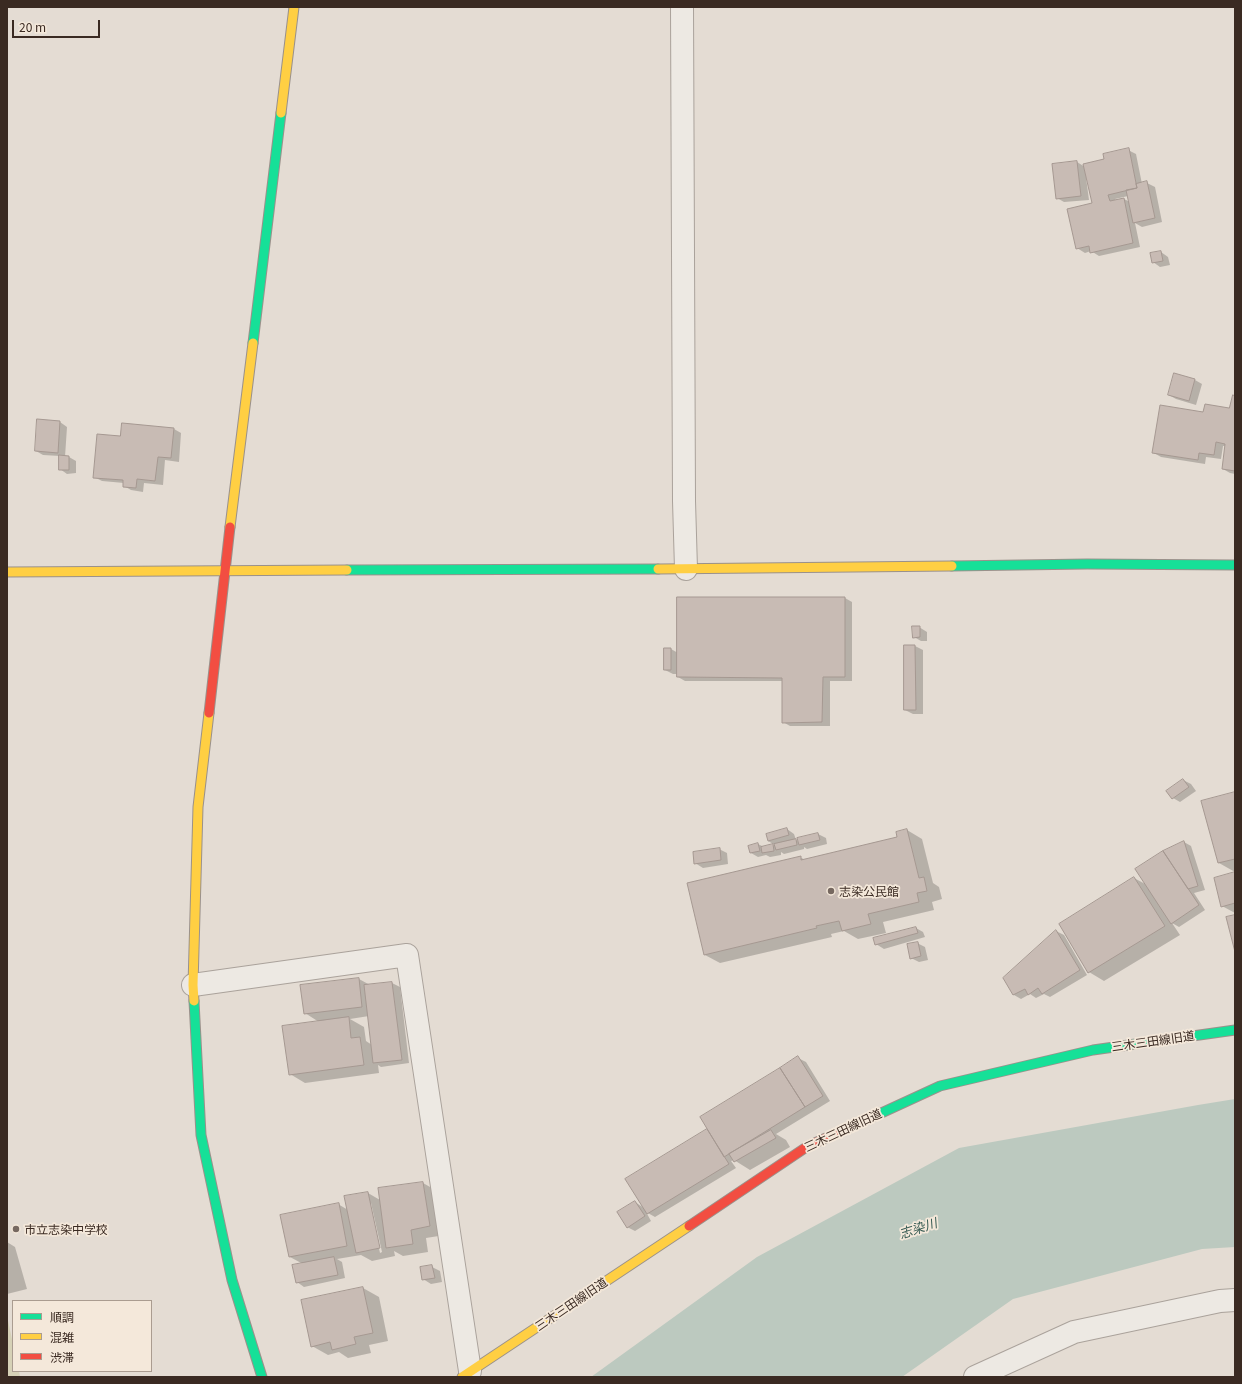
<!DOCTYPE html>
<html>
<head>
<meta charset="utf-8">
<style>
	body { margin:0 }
	#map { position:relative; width:1242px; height:1384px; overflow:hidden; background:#e4dcd3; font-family:Georgia,"Noto Sans JP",serif }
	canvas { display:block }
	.frame { position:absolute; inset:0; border:8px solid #3a2a22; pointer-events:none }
	.legend { position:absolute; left:12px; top:1300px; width:140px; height:72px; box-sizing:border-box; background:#f4e8da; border:1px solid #aa9c90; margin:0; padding:5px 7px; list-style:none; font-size:12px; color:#3a2a22 }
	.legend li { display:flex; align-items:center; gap:8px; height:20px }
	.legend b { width:20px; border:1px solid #aa9c90 }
	.scale { position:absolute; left:12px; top:20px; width:88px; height:18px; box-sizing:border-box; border:2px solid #3a2a22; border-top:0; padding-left:5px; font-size:12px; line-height:14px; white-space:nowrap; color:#3a2a22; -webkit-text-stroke:3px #f4e8da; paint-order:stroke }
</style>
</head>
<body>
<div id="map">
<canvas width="1242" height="1384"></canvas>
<div class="frame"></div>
<ul class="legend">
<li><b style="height:5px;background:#16e098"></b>順調</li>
<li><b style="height:5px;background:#ffcf43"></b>混雑</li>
<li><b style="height:5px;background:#f24e42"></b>渋滞</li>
</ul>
<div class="scale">20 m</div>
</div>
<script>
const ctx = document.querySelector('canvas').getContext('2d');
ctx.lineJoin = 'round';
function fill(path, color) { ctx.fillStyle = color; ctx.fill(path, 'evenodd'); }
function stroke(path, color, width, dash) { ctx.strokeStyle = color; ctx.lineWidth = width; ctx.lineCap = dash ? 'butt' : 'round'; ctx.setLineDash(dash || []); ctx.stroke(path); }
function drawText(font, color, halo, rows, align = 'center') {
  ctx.font = font + ' Georgia,"Noto Sans JP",serif'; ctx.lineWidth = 3.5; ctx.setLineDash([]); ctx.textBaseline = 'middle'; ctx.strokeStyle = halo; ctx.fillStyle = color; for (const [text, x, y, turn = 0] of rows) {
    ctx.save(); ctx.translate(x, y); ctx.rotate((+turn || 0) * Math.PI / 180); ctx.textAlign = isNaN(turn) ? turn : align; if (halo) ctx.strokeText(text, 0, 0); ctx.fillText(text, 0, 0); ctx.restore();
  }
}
fill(new Path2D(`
	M7,1316l6,28v27h6l1,6h-13z`), '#d6d1b6');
fill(new Path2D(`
	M1235,1099v148l-33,2 -189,50 -111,78h-311l166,-120 202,-109 239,-43z`), '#bcc9bf');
fill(new Path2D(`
	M1128,150l8,4 6,30 5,-1 8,4 7,35 -20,5 -7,-4 5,24 -41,9 -8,-5 -6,2 -8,-5 16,-44 -5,-26h-2l3,22 -25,2 -7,-4 -4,-33 24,-3 8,5 20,-7zM1128,196l2,6 -6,-3 -8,2 -1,-2z
	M1161,252l7,5 2,8 -10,2 -7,-5z
	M1175,374l20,6 7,4 -6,21 -20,-6 -7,-4z
	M1235,397v77l-5,-1 -7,-4 3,-23h-3l-2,13 -15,-2 -1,7 -44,-7 -7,-4 50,-40 25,-4z
	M38,420l22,2 7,5 -2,30h4l7,4v12l-9,1 -7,-5v-13l-17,-1 -7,-4z
	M174,429l7,4 -2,29 -14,-2 -2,25 -19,-2 -1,9 -12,-2 -7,-4v-3l-22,-2 -8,-4z
	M845,598l7,4v79h-22v45h-40l-7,-4v-41h-98l-7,-4v-3h-5l-8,-4 6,-21 7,4z
	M919,627l8,5v9h-6l-7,-4z
	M905,646h10l8,4v64h-10l-8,-4z
	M1183,780l8,4 5,7 -16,11 -7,-4z
	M1235,793v79l-16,-9z
	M787,829l7,5 2,6 3,2 19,-8 8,4 1,6 -20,5 -3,-2v2l-20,5 -3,-2v3l-11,2 -4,-2 -8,2 -7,-4 7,-9 6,3 11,-2 -7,-4z
	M907,830l15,9 11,44 6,4 3,12 -10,3 2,8 -51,12 3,11 -28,6 -14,-8 -13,3 1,3 -112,26 -15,-8 95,-98 5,3 93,-22z
	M1184,842l7,4 14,44 -11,3 11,17 -26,17 -7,-4 8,12 -76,46 -15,-9 45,-94 13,7z
	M719,849l8,4 1,11 -25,4 -8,-5z
	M1235,873v40l-13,-7z
	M916,928l7,4 2,5 -41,12 -8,-5z
	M1056,931l8,4 23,40 -37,22 -6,-3 -8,4 -6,-4 -9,5 -7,-4 -10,-17z
	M917,943l8,4 3,13 -9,2 -8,-4z
	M359,979l11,6 22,-2 8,4 9,76 -28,4 -3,-2 1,8 -74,10 -15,-9 29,-52 -14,-9zM369,1016l3,29 -6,-4 -2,-14 -14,-8z
	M798,1058l8,4 24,39 -54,33 10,6 4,7 -40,23 -16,-10 -3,1 5,7 -81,49 -9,-5 5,9 -16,10 -8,-4 8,-25 9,6 -17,-29 82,-50z
	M423,1183l16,9 6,43 -19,3 2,14 -25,4 -9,-5 1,5 -23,5 -11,-6 -24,4 5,3 3,16 -41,9 -7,-5 6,-18 -13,-7 48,-53 10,6 20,-17 12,7 -1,-11zM369,1203h2l11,49 -2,1z
	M7,1242l8,5 12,42 -20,5z
	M432,1267l8,4 2,11 -11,2 -8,-5z
	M363,1288l16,9 9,44 -19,4 2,8 -23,5 -9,-6 -11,3 -16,-9z`), '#0003');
const building = new Path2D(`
	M1129,148l8,40 -29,7 2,6 14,-3 9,45 -43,10 -1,-7 -13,3 -9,-40 25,-6 -9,-39 21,-5 -1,-5z
	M1077,161l4,35 -25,3 -4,-35z
	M1147,181l8,37 -22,5 -7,-33 11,-2 -1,-4z
	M1161,251l2,10 -11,2 -2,-10z
	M1174,373l21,6 -6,22 -21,-6z
	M1233,395l2,1v75l-13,-2 3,-25 -9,-2 -2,13 -15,-2 -1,7 -46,-7 8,-48 43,7 2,-8 24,4z
	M37,419l23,2 -2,32 -23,-2z
	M122,423l52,5 -3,30 -13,-1 -3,24 -18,-2 -1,9 -13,-1v-7l-30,-2 4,-44 23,2z
	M59,455l10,1v14h-10z
	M677,597h168v80h-22l-1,45 -40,1v-45l-105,-1z
	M912,626h8v11l-7,1z
	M904,645h11l1,65h-12z
	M664,648h7v22h-7z
	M1183,779l6,8 -17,12 -6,-8z
	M1235,792v67l-17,4 -17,-62z
	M787,828l2,7 -21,6 -2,-7z
	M907,829l12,49 5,-1 3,14 -10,2 2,9 -51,12 3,10 -29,7 -3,-10 -23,5 1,2 -113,27 -17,-72 114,-27v4l96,-23 -1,-5z
	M818,833l2,7 -21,5 -2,-7z
	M796,839l1,6 -21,5 -2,-6z
	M1184,841l14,45 -10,3 -25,-38z
	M758,843l2,8 -10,2 -2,-7z
	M773,844l1,7 -12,2 -1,-6z
	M720,848l1,12 -27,4 -1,-12z
	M1163,851l36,54 -28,19 -36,-55z
	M1235,872v31l-14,4 -7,-29z
	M1134,877l31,49 -77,47 -29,-49z
	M1235,915v37l-9,-35z
	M916,927l2,6 -43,12 -2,-7z
	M1056,930l24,40 -38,24 -4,-6 -10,7 -3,-6 -12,6 -10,-17z
	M918,942l3,14 -11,3 -3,-15z
	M359,978l3,29 -58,7 -4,-29z
	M392,982l10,78 -29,3 -9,-78z
	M349,1017l2,21 9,-1 4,28 -75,10 -7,-49z
	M798,1056l25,40 -18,11 -25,-39z
	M780,1068l25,39 -81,50 -24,-40z
	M707,1129l22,35 -82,50 -22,-35z
	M771,1130l5,8 -42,24 -5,-8z
	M423,1182l7,44 -19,4 2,14 -27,4 -8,-60z
	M368,1192l12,56 -24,5 -12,-57z
	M635,1201l10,15 -18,12 -10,-16z
	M339,1203l8,43 -58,11 -9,-42z
	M334,1257l4,18 -42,8 -4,-18z
	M432,1265l3,13 -13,2 -2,-13z
	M363,1287l10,46 -19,4 2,7 -24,6 -2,-8 -19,5 -10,-47z`);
fill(building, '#c8bbb4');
stroke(building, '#a59891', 1);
const street = new Path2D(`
	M682,7l2,494 2,68
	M193,985l214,-30 63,416
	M975,1377l99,-45 146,-31 15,-1`);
const fast = new Path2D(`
	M253,343l28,-230
	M952,566l135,-2 148,1
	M347,570l311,-1
	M194,1001l7,134 31,145 30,97
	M877,1115l63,-29 153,-36 142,-20`);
const slow = new Path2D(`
	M281,113l13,-106
	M230,527l23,-184
	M658,569l294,-3
	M7,572l340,-2
	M194,1001l-1,-16 5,-178 11,-94
	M462,1377l227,-151`);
const jam = new Path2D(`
	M209,713l21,-186
	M689,1226l119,-80 69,-31`);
stroke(street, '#aaa29b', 24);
stroke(fast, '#9a918b', 11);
stroke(slow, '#9a918b', 11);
stroke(jam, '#9a918b', 11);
stroke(street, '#ede9e3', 22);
stroke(fast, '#16e098', 9);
stroke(slow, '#ffcf43', 9);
stroke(jam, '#f24e42', 9);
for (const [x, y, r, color] of [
	[831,891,4,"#766860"],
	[16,1229,4,"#766860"]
]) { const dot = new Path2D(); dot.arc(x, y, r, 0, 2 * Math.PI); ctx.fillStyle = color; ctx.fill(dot); stroke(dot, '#f4e8da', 1.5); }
drawText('12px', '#3a2a22', '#f4e8da', [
	["志染公民館",839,891],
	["市立志染中学校",24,1229]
], 'left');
drawText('12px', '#3a2a22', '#f4e8da', [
	["三木三田線旧道",1153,1041,-8],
	["三木三田線旧道",843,1130,-25],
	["三木三田線旧道",571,1304,-34]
]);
drawText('italic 13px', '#335850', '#f4e8da', [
	["志染川",918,1228,-18]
]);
</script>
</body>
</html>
